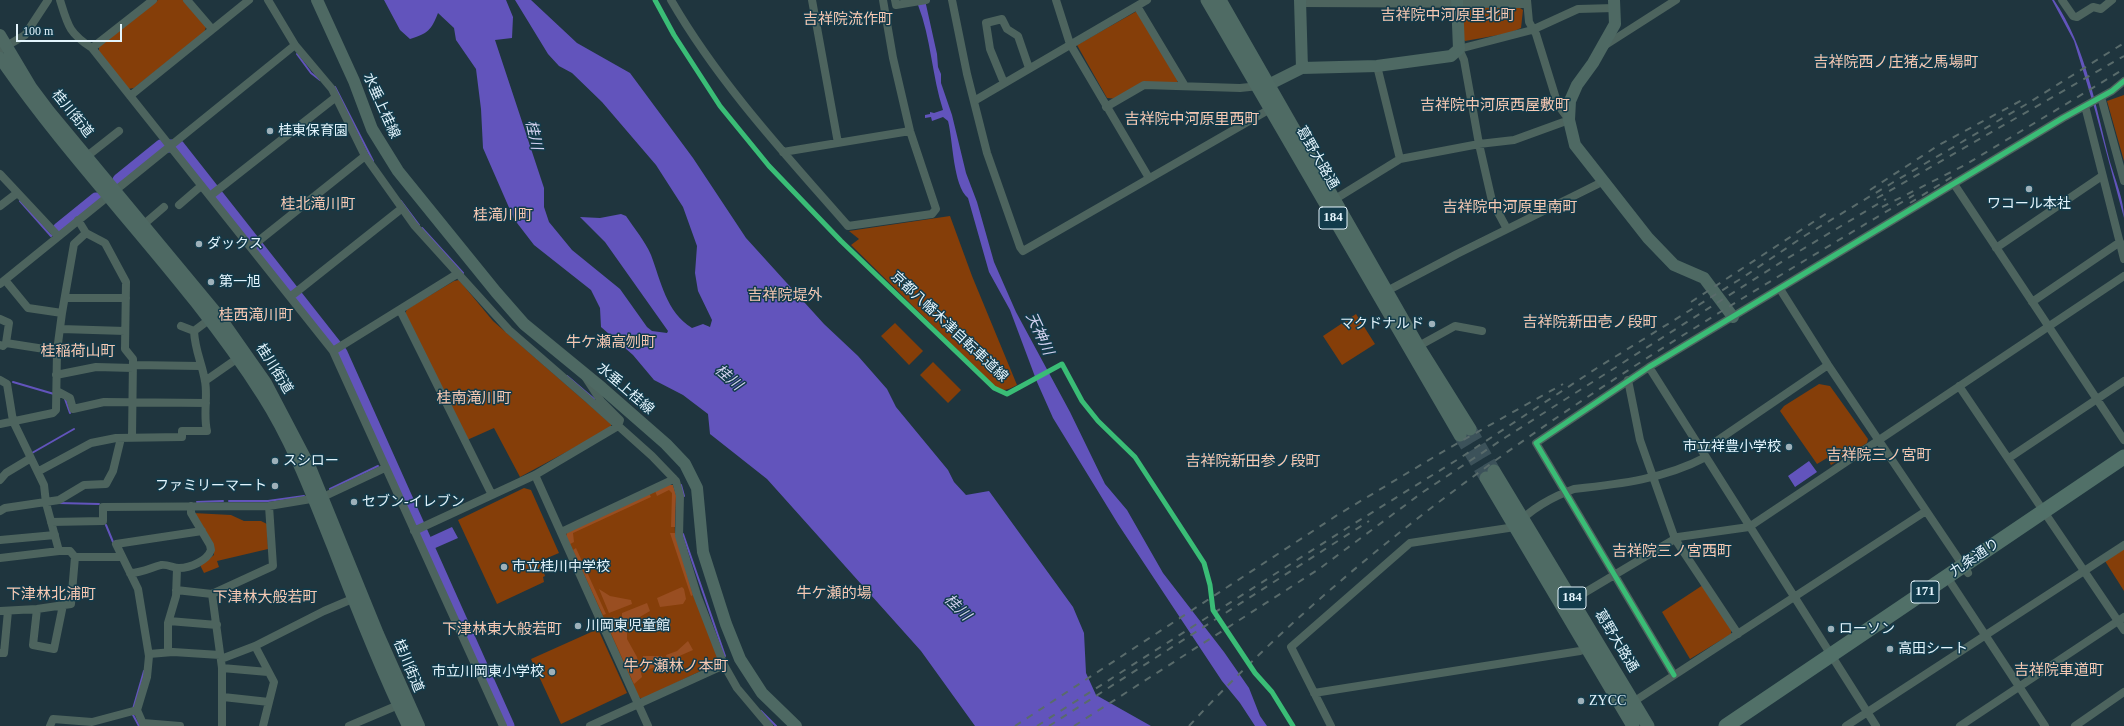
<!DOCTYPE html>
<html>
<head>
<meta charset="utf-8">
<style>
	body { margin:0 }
	#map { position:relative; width:2124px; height:726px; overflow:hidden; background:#1f353e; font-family:"Times New Roman",serif }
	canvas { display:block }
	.scale { position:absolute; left:16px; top:24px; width:106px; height:18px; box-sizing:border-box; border:2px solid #e3f4fc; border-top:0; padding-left:5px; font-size:12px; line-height:14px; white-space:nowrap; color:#e3f4fc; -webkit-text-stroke:3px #123b4b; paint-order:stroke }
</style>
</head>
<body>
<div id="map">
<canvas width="2124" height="726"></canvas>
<div class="scale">100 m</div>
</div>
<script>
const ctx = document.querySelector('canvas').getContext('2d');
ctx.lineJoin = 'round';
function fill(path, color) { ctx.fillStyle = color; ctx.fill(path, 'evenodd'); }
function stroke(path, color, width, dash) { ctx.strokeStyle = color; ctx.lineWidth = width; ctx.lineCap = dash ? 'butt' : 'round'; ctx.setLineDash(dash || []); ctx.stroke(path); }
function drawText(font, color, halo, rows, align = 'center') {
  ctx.font = font + ' "Times New Roman","Noto Sans JP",serif'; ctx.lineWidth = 3; ctx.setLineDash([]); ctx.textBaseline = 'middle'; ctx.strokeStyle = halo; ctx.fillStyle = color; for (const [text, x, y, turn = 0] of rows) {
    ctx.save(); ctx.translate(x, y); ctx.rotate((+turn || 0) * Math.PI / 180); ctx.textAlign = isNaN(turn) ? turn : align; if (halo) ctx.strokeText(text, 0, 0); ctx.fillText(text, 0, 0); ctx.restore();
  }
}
fill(new Path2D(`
	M158,0h25l23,27 -2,6 -70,55 -6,1 -29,-36v-6z
	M1464,7l56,1 3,2 -2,18 -11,5 -45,8 -2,-2z
	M1137,11l41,69 -1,3h-33l-26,16 -11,-1 -30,-53z
	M2124,95v66l-17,-60z
	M950,216l22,60 45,109c-10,5 -14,8 -24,0l-142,-140 8,-6 -10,-8z
	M459,280l34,41 118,103v4l-91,49 -26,-49 -27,12 -62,-126 2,-5 47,-28z
	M1356,314l19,30 -33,21 -19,-29z
	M895,323l28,28 -14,14 -28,-29z
	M933,362l28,28 -13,13 -28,-28z
	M1819,384l11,2 38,53 -1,4 -36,22 -4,-7 -10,6 -37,-53 4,-5z
	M668,485h5l2,48 43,126 -3,5 -72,35 -5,-2 -72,-160 1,-5z
	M524,488l7,2 28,63 -19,8 5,15 -2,1 1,5 -47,22 -39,-84z
	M193,513l38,2 13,6h17l6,3 1,25 -51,12 2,6 -15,6 -4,-8 14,-10 -2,-12z
	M2124,549v42l-19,-30z
	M1703,585l28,44v5l-41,25 -28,-47z
	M598,629l29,64 -66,31 -30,-65z`), '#853e09');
fill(new Path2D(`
	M668,485h5l3,10 -1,32h-4l1,-34 -3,-3 -12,6 -2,-5z
	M649,493l2,4 -78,36 1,9 -4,2 -4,-7 1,-5z
	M670,533h5l18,62 -2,1z
	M576,548l30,66 -3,1 -30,-65z
	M682,587l2,2 2,10 -3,5 -23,3 -3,-9z
	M599,589l11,7 21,4 1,4 -23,9z
	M647,603l3,8 -12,7 -8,8 -8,-7v-6z
	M614,617l13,11v11l10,18 5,20 -8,7 -28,-62z
	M688,641l5,9 -25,11 -2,-6 11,-4z
	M643,656h19l3,7 -20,8 -3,-8z`), '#994e21');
fill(new Path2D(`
	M384,0h122l7,17 -1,21 -17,2 49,148v19l5,15 23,28 48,39 27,38 5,4 15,2 1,-2 -63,-89 -25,-25 20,1 21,-4 5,2c8,12 19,25 25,39 10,26 15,57 41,73l11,-4 7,3 2,-7 -14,-29 -3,-18 2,-27 -14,-39 -27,-42 -54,-63 -30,-29 -13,-7 -11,-12 -33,-54h16l46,43 53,30 63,85 53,80 78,86 34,32 29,33 9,18 52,63 6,12 12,13 23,-4 84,116 11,26 2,40 10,22 55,31h-176l-54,-75 -85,-95 -69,-77 -57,-45 -2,-20 -25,-19 -29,-15 -21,-25 -32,-28 -1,-19 -9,-18 -57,-45 -20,-26 -31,-71 -2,-39 -5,-40 -20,-29 -2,-12 -16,-15c-7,18 -10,20 -28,26l-10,-9z
	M925,0l12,54 1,13 3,7v9l11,32 14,58 11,29 17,60 22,50 54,100 35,72 22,26 36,63 61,79 25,36 11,28 7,10h-12l-15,-23 -18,-22 -104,-157 -65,-106 -16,-36 -27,-72 -21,-38 -21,-74c-15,-12 -15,-58 -20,-77l-5,-4 -11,4 -1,-4 -6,1v-3l5,-1v-2l4,1 9,-3c-11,-34 -12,-72 -25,-105z
	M2052,0h2c32,47 42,108 56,162 5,17 14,38 14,56l-29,-108 -21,-69z
	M1809,461l8,11 -22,15 -7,-11z
	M452,527l6,11 -25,11 -5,-11z`), '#6254bc');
stroke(new Path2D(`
	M297,54l14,19 9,7
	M335,87l38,74
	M20,201l31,35 2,-2
	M401,201l18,24
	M422,228l41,45
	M567,376l27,23
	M13,382l41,12
	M65,399l5,14
	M32,453l42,-24
	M681,485l3,11
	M330,489l48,-23
	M229,501h39l36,-5
	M197,502l26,-1
	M58,503l41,1
	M106,525l7,17
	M683,534l42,122
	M133,709l11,-38
	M761,711l15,15
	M132,713l7,13`), '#6254bc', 2);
stroke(new Path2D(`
	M119,180l42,-34h17l163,207 167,373
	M59,229l37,-30`), '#6254bc', 13);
stroke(new Path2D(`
	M1470,429l24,42
	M1460,435l26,43`), '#3c525a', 13, [13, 6]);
stroke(new Path2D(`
	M60,0c8,26 9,33 32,48l241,303 170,375
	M187,0l25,29
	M268,0l27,45 37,44 33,67 49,69 95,105 77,67 66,59 24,25 4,15 -1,40 18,59 27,70 13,23 32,38
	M671,0c48,83 114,154 177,226l84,-12 4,-5 -26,-78 -17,-73 -10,-58
	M812,0l26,143
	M895,0l1,5 30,-5
	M952,0l15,74 20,79 33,94 3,4 247,-142
	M1056,0l14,44 79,134
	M2062,0l11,16 4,1 16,-10 8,2 11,-9
	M1300,3l227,1
	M1137,6l48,80
	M1604,46l72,-46
	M92,48l61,-48
	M0,50l25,-15 23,-35
	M1377,66l23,93
	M1004,83l-14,-34 -4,-26 16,-4 5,10 11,7 11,32
	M130,96l119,-96
	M2101,97l23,84
	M974,101l173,-101
	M2085,106l39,153
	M1106,107l38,-22 96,3 19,-2
	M783,152l127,-21
	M86,157l33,-26
	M0,174l58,62
	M1954,184l170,256
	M210,196l126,-99
	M1332,201l68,-42 79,-15 35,-4 55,-20 -11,-15 -22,-71 -7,-12 -2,-22
	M179,205l22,-19
	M0,206l17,-13
	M78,220l8,13 19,10 21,39 -1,67 8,10 -1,78
	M143,225l21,-18
	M1507,229l-15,-28 -13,-57 -15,-84 -5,-11 73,-19 46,-21 36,-1
	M251,247l114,-91
	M1996,248l106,-72
	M5,280l23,28 34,5
	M0,284l295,-239
	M1780,289l48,76 140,208
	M1383,293l74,-39 145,-72
	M290,297l111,-88
	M66,298h60
	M2032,302l88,-60
	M400,310l92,185
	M0,319l9,4 -3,20 -3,3 -3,-1
	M181,326l13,5 16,-12
	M61,329l64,2
	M6,343l51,8
	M1415,348l40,-22 27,5
	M333,351l124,-77
	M133,365l67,1
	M1649,367l227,359
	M56,375l40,-8 37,1
	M0,380l7,4 6,37 31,64 2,18 13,48h11l5,6h47
	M1628,380l12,60 35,99 63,95
	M205,381l33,-23
	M1959,386l165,244
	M57,391l13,7 3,11 31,-7 102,1
	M0,424l53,-11 3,-3 1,-59 5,-38 12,-69 12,-11
	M1702,451l126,-86
	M2009,458l115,-77
	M39,471l52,-28 25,-5 66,-1v-6h25c-4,-16 1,-34 -2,-50 -3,-18 -10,-30 -11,-50
	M535,475l113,251
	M0,480l6,-7 25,-15
	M0,511l5,-3 54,-8 25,-15 22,-1 7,-13 8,-33
	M51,522l52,-1v-14l166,-1 54,-9 62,-29
	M414,531l121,-56 83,-49 2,-6 -19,-19 -15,-23
	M561,532l113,-53
	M0,540l55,-5
	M0,558l59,-7
	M130,573c12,0 20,-5 31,-8 7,-1 12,3 18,3 11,0 28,-7 32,-18l-1,-5 -19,-32v-7
	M1947,577l98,149
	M176,590l36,4 61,-28 -4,-60
	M212,594l10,74v58
	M1569,602l109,-65 71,-10 375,-251
	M37,609l-4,36 21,4 9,-44
	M0,611l37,-2 34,-5 4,-47
	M169,621l48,4
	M255,646l19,36 -11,44
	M168,652v-29l8,-27 1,-27
	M0,653h4l4,-42
	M149,654l24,-2 47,3
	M221,659l34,-13 69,-35 33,-14
	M222,668l46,4
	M1674,675l-138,-232 113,-76 414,-249 49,-27 12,-10
	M1314,693l266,-42 11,-4
	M223,697l46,5
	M1630,704l296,-193
	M143,723l37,3
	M50,726l3,-7 39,3 45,-12
	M144,726l-7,-16 10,-33 2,-21 -11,-67 -22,-45 86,-13
	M349,726l54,-23
	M590,726l134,-61
	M1331,726l-40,-79 119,-104 105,-16c13,-17 39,-31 59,-38 47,-5 90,-10 132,-32
	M1846,726l278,-181
	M1960,726l164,-109
	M2075,726l49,-34`), '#4d645e', 8);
stroke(new Path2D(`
	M317,0l37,81 18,48 26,42 98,121 28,32 78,64 64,56 19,20 12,24 6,64 23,72 14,35 22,34 34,33
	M1300,0l2,68
	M1614,0l1,24 -22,39 -16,22 -7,16 -1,19 6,25 73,93 26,27 30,13 29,39
	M0,35l31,52 18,24 170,205 47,67 44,84 68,167 41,92
	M0,58c81,118 186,217 263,338 30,47 49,99 70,151 23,60 47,121 75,179
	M1268,85l34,-17 75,-2 74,-10 8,-7 -2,-49`), '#4e6963', 12);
stroke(new Path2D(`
	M1207,0l253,435
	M1220,0l198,346 52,83
	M1494,471l154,255
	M1486,478l147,248`), '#4f6b64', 13);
stroke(new Path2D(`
	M1726,726l398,-269`), '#517068', 15);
stroke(new Path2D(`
	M1870,190l69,-45 85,-46
	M1877,198l247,-142
	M1910,203l45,-28
	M1882,207l83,-42 159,-96
	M1691,302l139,-91
	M1015,726l324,-212 110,-66 114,-64
	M1037,726l310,-198 113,-70 137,-90 145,-90 64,-43 86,-52 133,-78 99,-62
	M1049,726l320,-205
	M1074,726l245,-157 104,-77 83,-55 277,-176 103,-62
	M1189,726c207,-224 466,-376 725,-531`), '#596b6b', 2, [7, 7]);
stroke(new Path2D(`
	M655,0l19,35 46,71 49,60 72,75 153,147 13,6 55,-30 20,37 16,20 37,36 58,89 11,17 6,22 3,25 42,63 17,19 21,34
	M1674,675l-138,-232 113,-76 414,-249 49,-27 12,-10`), '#3abd76', 5);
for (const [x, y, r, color] of [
	[270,131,4,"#9eb1ba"],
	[2029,189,4,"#9eb1ba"],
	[199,244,4,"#9eb1ba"],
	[211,282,4,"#9eb1ba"],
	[1432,324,4,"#9eb1ba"],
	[1789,447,4,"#9eb1ba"],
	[275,461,4,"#9eb1ba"],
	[275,486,4,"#9eb1ba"],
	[354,502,4,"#9eb1ba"],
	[504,567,4,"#9eb1ba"],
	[578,626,4,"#9eb1ba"],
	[1831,629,4,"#9eb1ba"],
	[1890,649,4,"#9eb1ba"],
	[552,672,4,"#9eb1ba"],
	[1581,701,4,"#9eb1ba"]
]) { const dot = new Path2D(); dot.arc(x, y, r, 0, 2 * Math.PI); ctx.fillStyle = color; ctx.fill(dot); stroke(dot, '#123b4b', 1.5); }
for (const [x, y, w] of [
	[1333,218,28],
	[1925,592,28],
	[1572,598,28]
]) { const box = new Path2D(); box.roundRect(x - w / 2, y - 11, w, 22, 3); ctx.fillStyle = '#123b4b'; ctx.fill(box); stroke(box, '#e3f4fc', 1); }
drawText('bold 13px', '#e3f4fc', null, [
	["184",1333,218],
	["171",1925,592],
	["184",1572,598]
]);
drawText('14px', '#e3f4fc', '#123b4b', [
	["水垂上桂線",381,106,66],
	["桂川街道",72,114,51],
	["葛野大路通",1317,158,60],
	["京都八幡木津自転車道線",949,327,43],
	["桂川街道",274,369,58],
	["水垂上桂線",625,389,41],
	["九条通り",1975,558,-34],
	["葛野大路通",1616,641,59],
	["桂川街道",408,666,67]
]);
drawText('14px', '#e3f4fc', '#123b4b', [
	["桂東保育園",278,131],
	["ワコール本社",2029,204,"center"],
	["ダックス",207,244],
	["第一旭",219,282],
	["マクドナルド",1424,324,"right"],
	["市立祥豊小学校",1781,447,"right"],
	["スシロー",283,461],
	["ファミリーマート",267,486,"right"],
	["セブン-イレブン",362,502],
	["市立桂川中学校",512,567],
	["川岡東児童館",586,626],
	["ローソン",1839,629],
	["高田シート",1898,649],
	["市立川岡東小学校",544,672,"right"],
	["ZYCC",1589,701]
], 'left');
drawText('15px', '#f6c8b2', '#123b4b', [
	["吉祥院中河原里北町",1448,16],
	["吉祥院流作町",848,20],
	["吉祥院西ノ庄猪之馬場町",1896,63],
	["吉祥院中河原西屋敷町",1495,106],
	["吉祥院中河原里西町",1192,120],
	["桂北滝川町",318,205],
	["吉祥院中河原里南町",1510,208],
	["桂滝川町",503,216],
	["吉祥院堤外",785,296],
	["桂西滝川町",256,316],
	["吉祥院新田壱ノ段町",1590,323],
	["牛ケ瀬高刎町",611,343],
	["桂稲荷山町",78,352],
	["桂南滝川町",474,399],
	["吉祥院三ノ宮町",1879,456],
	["吉祥院新田参ノ段町",1253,462],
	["吉祥院三ノ宮西町",1672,552],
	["牛ケ瀬的場",834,594],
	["下津林北浦町",51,595],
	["下津林大般若町",265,598],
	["下津林東大般若町",502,630],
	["牛ケ瀬林ノ本町",676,667],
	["吉祥院車道町",2059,671]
]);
drawText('italic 15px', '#d3d2ef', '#123b4b', [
	["桂川",533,135,78],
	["天神川",1039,334,65],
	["桂川",728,378,41],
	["桂川",957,608,45]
]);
</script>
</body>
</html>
